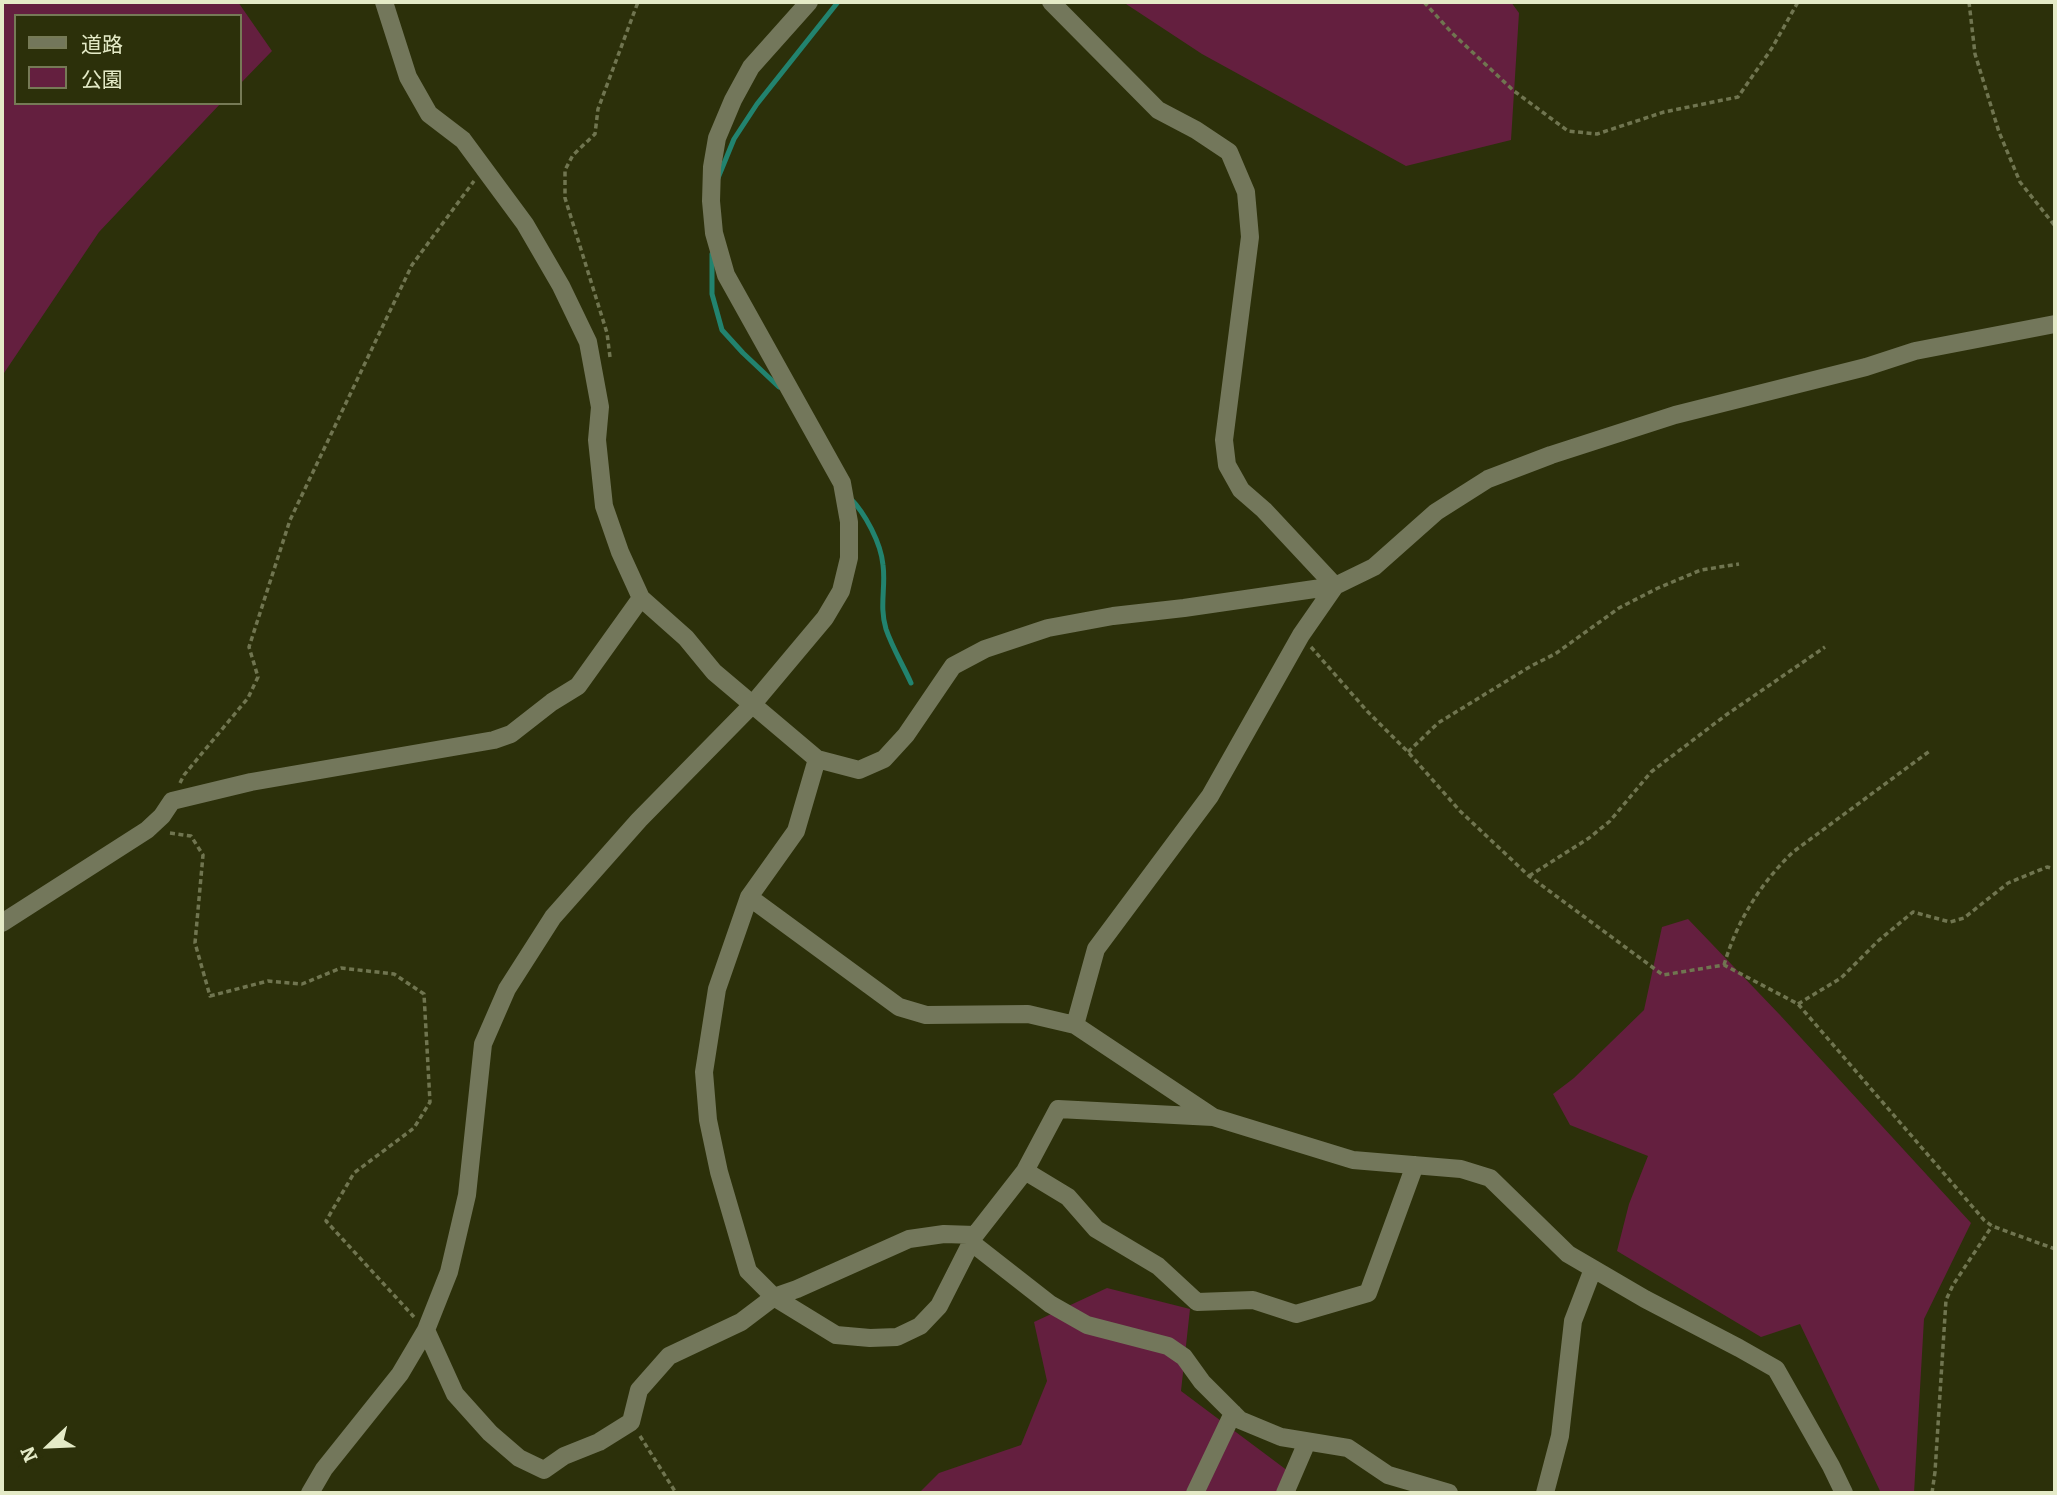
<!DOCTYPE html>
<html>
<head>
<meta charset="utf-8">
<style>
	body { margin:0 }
	#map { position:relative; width:2057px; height:1495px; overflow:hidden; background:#2c300a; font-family:Bitter,"Noto Sans JP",serif }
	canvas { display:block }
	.frame { position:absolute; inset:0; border:4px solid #e4eac7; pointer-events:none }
	.legend { position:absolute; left:14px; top:14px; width:228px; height:91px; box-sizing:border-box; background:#2c300a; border:2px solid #767a56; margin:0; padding:9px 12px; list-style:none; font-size:21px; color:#e4eac7 }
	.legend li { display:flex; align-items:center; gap:14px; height:35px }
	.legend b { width:35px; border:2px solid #767a56 }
	.north { position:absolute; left:14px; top:1411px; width:70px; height:70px; -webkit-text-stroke:5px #2c300a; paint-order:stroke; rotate:247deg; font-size:19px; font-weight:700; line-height:28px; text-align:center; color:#e4eac7 }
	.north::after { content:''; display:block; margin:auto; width:24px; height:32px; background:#e4eac7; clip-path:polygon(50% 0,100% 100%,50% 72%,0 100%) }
</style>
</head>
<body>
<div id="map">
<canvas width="2057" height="1495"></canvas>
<div class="frame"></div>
<ul class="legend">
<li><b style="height:9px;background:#73775b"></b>道路</li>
<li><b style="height:19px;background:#641f3f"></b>公園</li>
</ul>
<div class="north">N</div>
</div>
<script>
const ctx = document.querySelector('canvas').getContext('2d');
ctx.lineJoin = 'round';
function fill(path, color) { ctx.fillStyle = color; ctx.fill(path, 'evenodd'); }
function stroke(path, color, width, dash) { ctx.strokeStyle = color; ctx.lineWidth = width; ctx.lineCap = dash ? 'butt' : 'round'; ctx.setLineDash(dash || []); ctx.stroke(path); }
fill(new Path2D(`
	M2,2h236l34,49 -32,33v-68h-224v87h205l-122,129 -97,144z
	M1123,2h388l8,11 -8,127 -105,26 -204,-112z
	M1688,919l92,96 191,208 -47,96 -10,174h-33l-81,-169 -39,13 -144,-86 12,-47 19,-48 -78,-31 -17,-31 21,-16 70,-68 18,-83z
	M1107,1288l83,21 -9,82 115,86v16h-377l20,-20 82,-28 26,-64 -13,-59z`), '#641f3f');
stroke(new Path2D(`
	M718,178l16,-39 23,-35 81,-102
	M712,254v40l10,36 21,23 36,34
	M850,498c15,15 31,45 33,67 3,22 -4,41 3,64 6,18 17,36 25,54`), '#22836f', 5);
stroke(new Path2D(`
	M1424,2l28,31 62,58 54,40 29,3 67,-22 74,-15 34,-49 26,-46
	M1969,2l6,52 24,78 21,50 35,44
	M610,357l-3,-24 -42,-135v-28l8,-15 22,-21 3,-25 40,-107
	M1311,647l56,64 41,41 52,59 69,65 134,99 61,-10 74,39 186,216 8,6 63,23
	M1408,752l30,-29 93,-57 24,-12 64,-46 39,-20 43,-18 38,-6
	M180,783l4,-8 64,-77 10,-21 -9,-30 41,-127 122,-255 62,-84
	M170,833l21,3 12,19 -8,88 15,53 58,-15 34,3 39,-16 53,6 30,20 6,108 -16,26 -60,45 -28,48 88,96
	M1529,876l60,-38 21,-17 41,-49 75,-57 99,-68
	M1724,965c13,-44 36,-81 69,-113l138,-102
	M1798,1004l43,-26 37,-37 35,-29 37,10 14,-4 44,-35 39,-16 8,2
	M640,1436l36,57
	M1932,1493l3,-21 11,-172 7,-15 39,-59`), '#707550', 3.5, [5, 3.5]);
stroke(new Path2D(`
	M384,2l24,75 21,37 34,26 62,84 36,62 27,56 12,65 -3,33 7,66 16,46 21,46 45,40 28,34 103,87 42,11 25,-11 22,-24 47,-69 32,-17 63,-21 65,-12 71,-8 151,-22 39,-19 62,-55 52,-33 63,-24 124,-40 191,-48 49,-16 140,-27
	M1051,2l107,108 38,20 33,22 17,40 4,45 -26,203 3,25 14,25 23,20 71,76
	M817,759l-21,72 -47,66 -32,92 -13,83 4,48 11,52 29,99 26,26 62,38 34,3 27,-1 23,-11 19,-20 36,-71
	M749,897l150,110 27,8 102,-1 47,11 138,92
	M2,923l145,-93 15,-14 10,-15 79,-19 243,-42 17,-6 41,-32 26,-16 63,-88
	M1075,1025l21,-76 114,-153 91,-161 34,-49
	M1025,1171l43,26 28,32 62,37 39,36 56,-2 43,14 72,-21 47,-128
	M972,1243l78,61 37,21 81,21 16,11 18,25 38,38 41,17 67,11 40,27 61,18
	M426,1330l29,64 35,39 29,25 25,12 20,-14 35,-14 32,-20 8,-32 30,-34 72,-34 33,-25 23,-8 112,-50 35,-5 31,1 50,-64 33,-62 155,8 140,43 108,9 29,9 78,76 77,45 94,49 37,21 55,97 13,27
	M310,1493l14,-24 76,-95 26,-44 23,-58 18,-77 16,-151 24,-55 46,-72 86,-97 113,-115 73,-87 16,-27 8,-33v-36l-7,-39 -116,-208 -12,-42 -3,-32 1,-34 5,-29 16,-38 18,-33 58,-65
	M1195,1493l38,-80
	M1285,1493l22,-51
	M1545,1493l15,-57 13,-115 20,-52`), '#73775b', 18);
</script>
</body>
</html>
